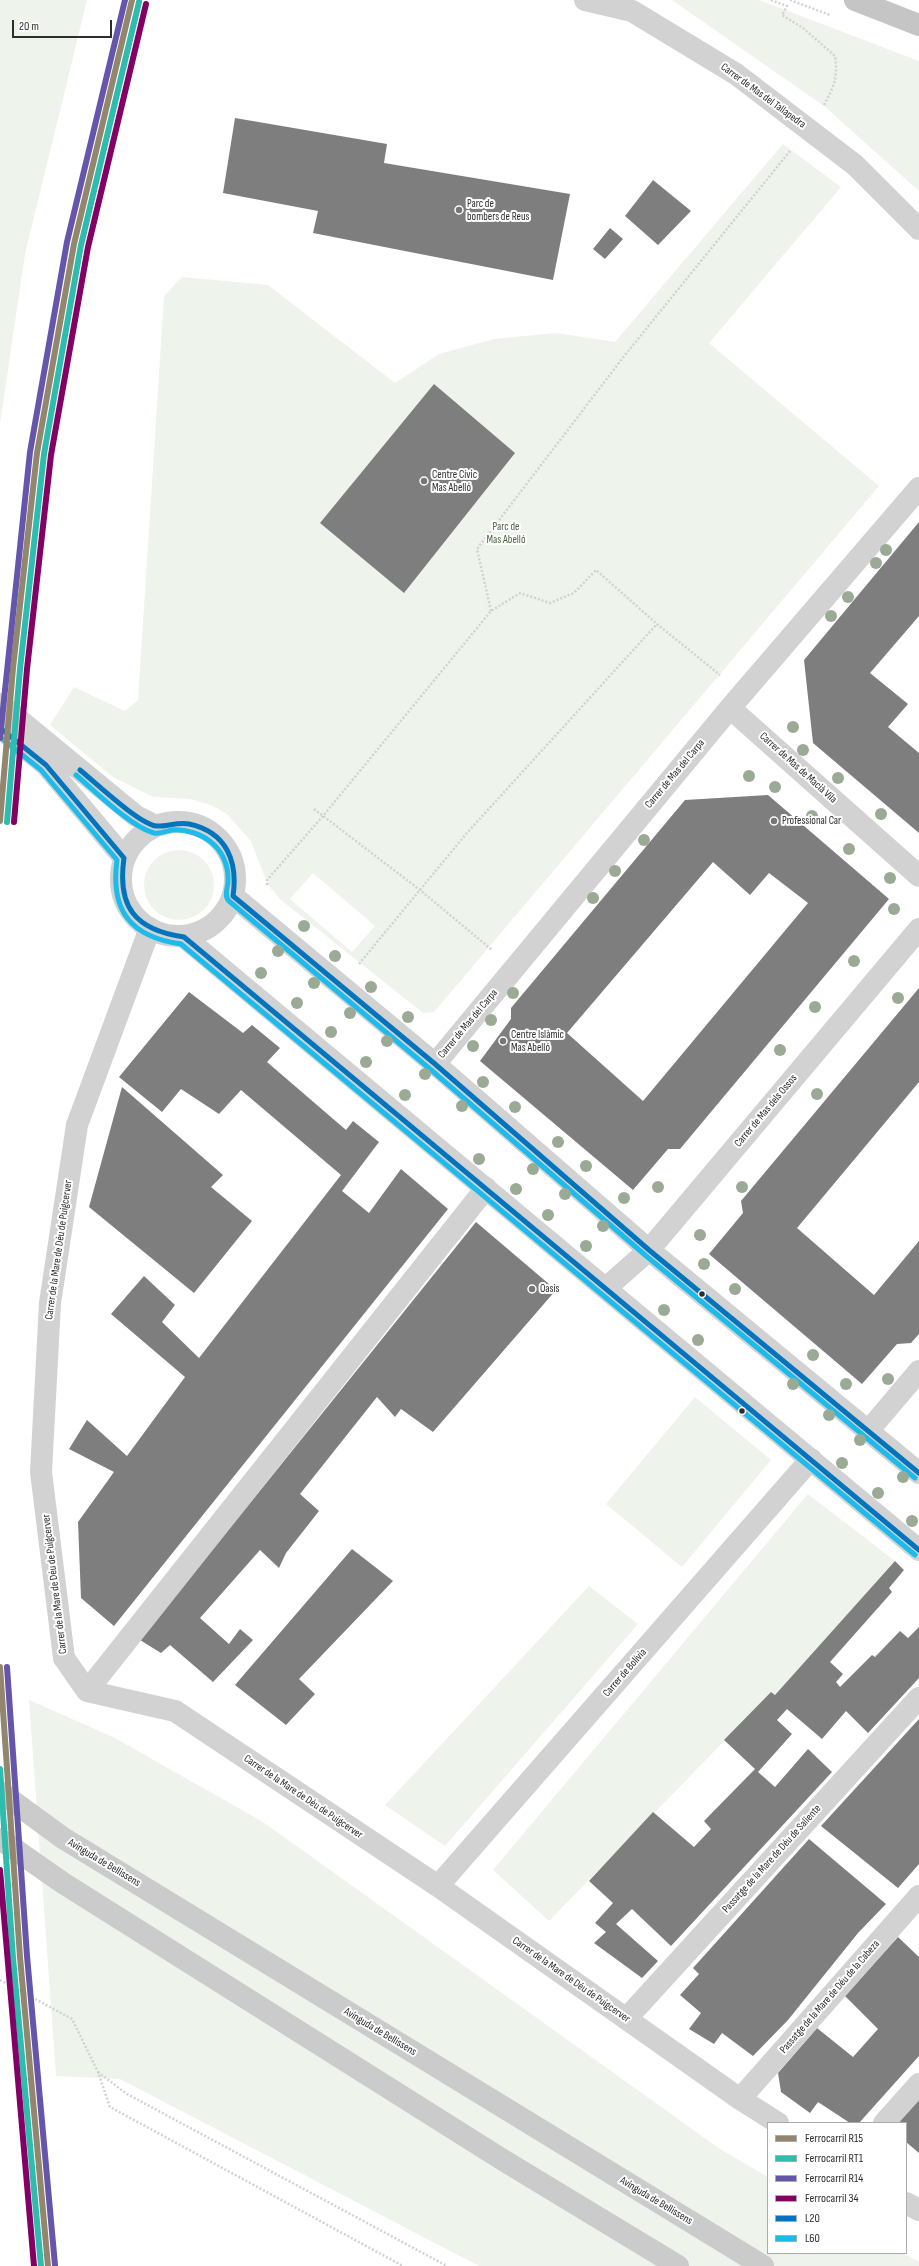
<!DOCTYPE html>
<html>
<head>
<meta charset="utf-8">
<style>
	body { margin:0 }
	#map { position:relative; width:919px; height:2266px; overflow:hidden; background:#fff; font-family:"Sofia Sans Condensed",sans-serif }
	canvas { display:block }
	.legend { position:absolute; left:767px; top:2122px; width:140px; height:132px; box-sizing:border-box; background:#fff; border:1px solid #ababab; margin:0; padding:5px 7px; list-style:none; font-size:12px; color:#2d2d2d }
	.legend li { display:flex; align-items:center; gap:8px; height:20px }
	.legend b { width:20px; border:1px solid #ababab }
	.scale { position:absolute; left:12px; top:20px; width:100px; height:18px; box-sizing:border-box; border:2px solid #2d2d2d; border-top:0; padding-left:5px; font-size:12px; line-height:14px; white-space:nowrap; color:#2d2d2d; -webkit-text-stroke:3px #fff; paint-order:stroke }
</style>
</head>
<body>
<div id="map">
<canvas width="919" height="2266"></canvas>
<ul class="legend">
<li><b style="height:5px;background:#93866e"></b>Ferrocarril R15</li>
<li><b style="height:5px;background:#2dbcad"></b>Ferrocarril RT1</li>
<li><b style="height:5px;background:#6556ac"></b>Ferrocarril R14</li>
<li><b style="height:5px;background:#830065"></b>Ferrocarril 34</li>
<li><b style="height:5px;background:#0074bc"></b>L20</li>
<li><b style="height:5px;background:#1dbbeb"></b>L60</li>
</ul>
<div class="scale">20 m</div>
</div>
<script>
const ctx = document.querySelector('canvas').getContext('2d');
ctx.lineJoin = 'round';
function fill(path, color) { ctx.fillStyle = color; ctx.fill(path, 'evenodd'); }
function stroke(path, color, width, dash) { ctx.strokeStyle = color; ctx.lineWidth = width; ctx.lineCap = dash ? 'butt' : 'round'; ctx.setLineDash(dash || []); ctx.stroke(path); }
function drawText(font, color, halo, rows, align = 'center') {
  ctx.font = font + ' "Sofia Sans Condensed",sans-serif'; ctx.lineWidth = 4; ctx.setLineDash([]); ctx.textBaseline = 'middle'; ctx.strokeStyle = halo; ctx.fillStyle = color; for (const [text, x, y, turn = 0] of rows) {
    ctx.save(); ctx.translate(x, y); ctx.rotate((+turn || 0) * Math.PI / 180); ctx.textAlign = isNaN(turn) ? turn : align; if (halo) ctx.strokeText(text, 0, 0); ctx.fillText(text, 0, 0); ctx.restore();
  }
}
fill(new Path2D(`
	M0,0h87l-62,254 -25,170z
	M672,0h87l160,61v130l-95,-85z
	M783,144l58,43 -132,156 170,143 -445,526 -11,1 -142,-113 -13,-15 -17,-44 -24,-27 -16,-9 -21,-6 -37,-2 -40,-20 -63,-52 24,-38 51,24 13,-11 26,-404 18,-19 86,8 127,98 44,-29 55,-15 62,-6 59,9zM313,873l62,53 -23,26 -62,-53z
	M144 885a35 35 0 1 1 70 0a35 35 0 1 1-70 0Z
	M695,1397l76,63 -89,107 -76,-63z
	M808,1494l87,67 -120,134 -4,-2 -222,228 -56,-51z
	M589,1586l49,38 -193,222 -60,-41z
	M29,1700l86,38 148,84 457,327 48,28v76h135l16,9v4h-440l-359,-187 -64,-3z`), '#eef3ec');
fill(new Path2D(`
	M235,118l152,26 -3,19 186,31 -17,86 -240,-47 5,-22 -95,-18z
	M653,180l38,31 -33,34 -33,-29z
	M610,228l13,11 -18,20 -12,-10z
	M434,384l81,69 -111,140 -84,-70z
	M919,522v94l-49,57 38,31 -20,23 31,26v80l-106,-90 -9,-83z
	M768,795l121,104 -209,250h-12l-35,41 -153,-129 31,-42v-11l174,-208zM713,862l37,33 19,-22 39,30 -165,198 -76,-68z
	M919,988v94l-122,146 77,67 45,-54v93l-8,9 -14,1 -35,40 -153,-130 34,-41 -2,-12z
	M189,992l54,41 9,-8 28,23 -13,14 79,68 7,-9 26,21 -37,49 27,22 32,-44 47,40 -334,417 -33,-28 -3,-76 36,-50 -45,-23 18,-29 40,36 58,-79 -74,-63 33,-38 31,29 -13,17 37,36 142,-183 -100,-85 -22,24 -38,-25 -19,23 -43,-35z
	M122,1087l101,88 -12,12 41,34 -58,72 -105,-86z
	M476,1222l80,68 -123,142 -32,-23 -6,8 -18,-20 -77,97 19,17 -33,42 -7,15 -19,-18 -60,68 29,26 11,-15 13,11 -40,42 -43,-37 -9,8 -21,-13z
	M352,1549l41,32 -94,98 16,15 -29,31 -51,-40z
	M895,1561l9,9 -15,18 3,4 -62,70 13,12 -7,8 4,5 32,-32 3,2 25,-26 8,7 11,-11v51l-51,55 -22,-22 -24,28 -35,-30 -10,11 15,14 -34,38 17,15 33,-38 24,23 -161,174 -39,-37 -16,15 42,37 -16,17 -48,-35 12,-11 -11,-9 18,-20 -24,-22 64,-69 41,35 17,-18 -7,-8 51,-52 -31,-29 47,-48 4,3z
	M919,1719v145l-21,24 -77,-62z
	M809,1839l77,65 -28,29 -70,87 -35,36 -31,-23 -8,11 -25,-15 12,-16 -21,-18 19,-21 -6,-6z
	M898,1937l21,20v99l-60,67h-9l-32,-21 -8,11 -29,-21 -3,-19 39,-45 36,29 25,-28 -33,-33z
	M919,2098v55l-13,-11v-19h-9z`), '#7e7e7e');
stroke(new Path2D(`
	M771,0l16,6 -5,9 21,13 32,28c3,22 -1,30 -11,49
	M790,0l40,15
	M491,611l-14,-62 148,-194 165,-204
	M314,809l106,81 72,60
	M267,885v-5l56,-64 168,-205 29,-18 30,10 24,-10 22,-23 61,54 63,51
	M359,964l107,-130 191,-210
	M0,1980l72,39 26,53 12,35 293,159
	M98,2072l29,22 320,172`), '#d2d2d2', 2.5, [2, 2]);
stroke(new Path2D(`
	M585,0l47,11 104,63 119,91 64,64
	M0,704l136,112 20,10
	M730,708l189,168
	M0,728l46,37 78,93
	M121 879a57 57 0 1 1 114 0a57 57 0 1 1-114 0Z
	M233,896l202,168 214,186 270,223
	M150,928l-73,197 -27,178 -9,169 23,186 23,33 88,20 263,175 302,213 38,24
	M184,937l735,613
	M435,1064l295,-356 189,-220
	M606,1288l43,-38 270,-321
	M869,1430l50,-59
	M87,1691l399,-503
	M438,1886l373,-427
	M626,2019l293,-321
	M740,2099l179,-203
	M884,2123l35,-39
	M906,2203l13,7`), '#d2d2d2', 22);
stroke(new Path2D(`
	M0,1792l63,46 700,428
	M0,1839l63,44 440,277 175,106`), '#cbcbcb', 22);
stroke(new Path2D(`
	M855,0l64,25`), '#c5c5c5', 22);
stroke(new Path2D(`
	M0,728l46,37 78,93c-7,49 11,72 60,79l735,613
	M80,770c16,13 58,53 76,56 9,1 21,-4 33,-2 38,8 49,38 44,72l202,168 214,186 270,223`), '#0074bc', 5);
stroke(new Path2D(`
	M0,737l41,33 76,90c-7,51 14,77 64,84l734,611
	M76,775c19,16 55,52 78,58 6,1 13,-2 18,-3 14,-1 30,4 40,13 10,8 16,22 16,35 1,8 -5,17 1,23l201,168 215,186 270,223`), '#1dbbeb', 5);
stroke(new Path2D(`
	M0,821l13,-153 24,-215 37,-209 58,-244
	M0,1667l20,290 28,309`), '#93866e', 6);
stroke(new Path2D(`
	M7,822l13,-153 24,-215 37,-209 58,-243
	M0,1769l13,189 28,308`), '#2dbcad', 6);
stroke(new Path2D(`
	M0,738l30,-286 37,-210 58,-242
	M7,1667l20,289 28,309`), '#6556ac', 6);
stroke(new Path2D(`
	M14,822l13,-153 24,-214 37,-208 58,-243
	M0,1870l34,396`), '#830065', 6);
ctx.fillStyle = '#9baa95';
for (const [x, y] of [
	[886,550],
	[876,563],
	[848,597],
	[831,616],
	[793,727],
	[803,750],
	[749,776],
	[838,778],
	[775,787],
	[881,814],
	[812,816],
	[644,840],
	[849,849],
	[615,871],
	[890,878],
	[593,898],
	[894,909],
	[304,926],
	[278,951],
	[335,956],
	[854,961],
	[261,973],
	[314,983],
	[371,987],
	[513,993],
	[898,998],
	[297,1003],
	[815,1007],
	[350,1013],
	[408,1017],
	[491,1020],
	[331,1032],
	[387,1041],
	[473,1046],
	[780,1050],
	[366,1062],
	[425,1074],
	[483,1082],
	[817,1094],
	[405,1095],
	[462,1106],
	[515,1107],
	[558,1142],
	[479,1159],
	[586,1166],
	[533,1169],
	[658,1187],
	[742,1187],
	[516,1189],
	[565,1194],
	[624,1198],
	[548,1215],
	[603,1226],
	[700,1235],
	[586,1246],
	[704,1264],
	[735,1289],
	[664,1310],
	[698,1340],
	[813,1355],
	[888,1379],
	[793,1384],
	[846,1384],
	[829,1415],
	[860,1440],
	[842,1463],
	[903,1477],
	[878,1493],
	[912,1521]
]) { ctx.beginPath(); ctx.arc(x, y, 6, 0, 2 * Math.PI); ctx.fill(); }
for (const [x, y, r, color] of [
	[459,210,4,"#767676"],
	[424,481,4,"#767676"],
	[774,821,4,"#767676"],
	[503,1041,4,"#767676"],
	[532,1289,4,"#767676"],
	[702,1294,3.5,"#2d2d2d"],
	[742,1411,3.5,"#2d2d2d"]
]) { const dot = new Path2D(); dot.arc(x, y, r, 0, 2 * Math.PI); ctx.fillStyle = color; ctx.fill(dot); stroke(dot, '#fff', 1.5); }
drawText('11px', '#2d2d2d', '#fff', [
	["Carrer de Mas del Tallapedra",763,96,36],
	["Carrer de Mas de Macià Vila",798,768,42],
	["Carrer de Mas del Carpa",675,774,-50],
	["Carrer de Mas del Carpa",468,1024,-50],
	["Carrer de Mas dels Ossos",766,1111,-50],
	["Carrer de la Mare de Déu de Puigcerver",59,1250,-82],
	["Carrer de la Mare de Déu de Puigcerver",55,1584,-97],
	["Carrer de Bolívia",625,1673,-49],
	["Carrer de la Mare de Déu de Puigcerver",303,1797,34],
	["Passatge de la Mare de Déu de Saliente",772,1859,-48],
	["Avinguda de Bellissens",104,1863,31],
	["Carrer de la Mare de Déu de Puigcerver",571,1980,35],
	["Passatge de la Mare de Déu de la Cabeza",830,1997,-49],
	["Avinguda de Bellissens",380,2032,31],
	["Avinguda de Bellissens",656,2201,31]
]);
drawText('11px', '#2d2d2d', '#fff', [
	["Parc de",467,204],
	["bombers de Reus",467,217],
	["Centre Cívic",432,475],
	["Mas Abelló",432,488],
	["Professional Car",782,821],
	["Centre Islàmic",511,1035],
	["Mas Abelló",511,1048],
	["Oasis",540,1289]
], 'left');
drawText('11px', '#4a643f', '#fff', [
	["Parc de",506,527],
	["Mas Abelló",506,540]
]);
</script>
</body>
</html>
